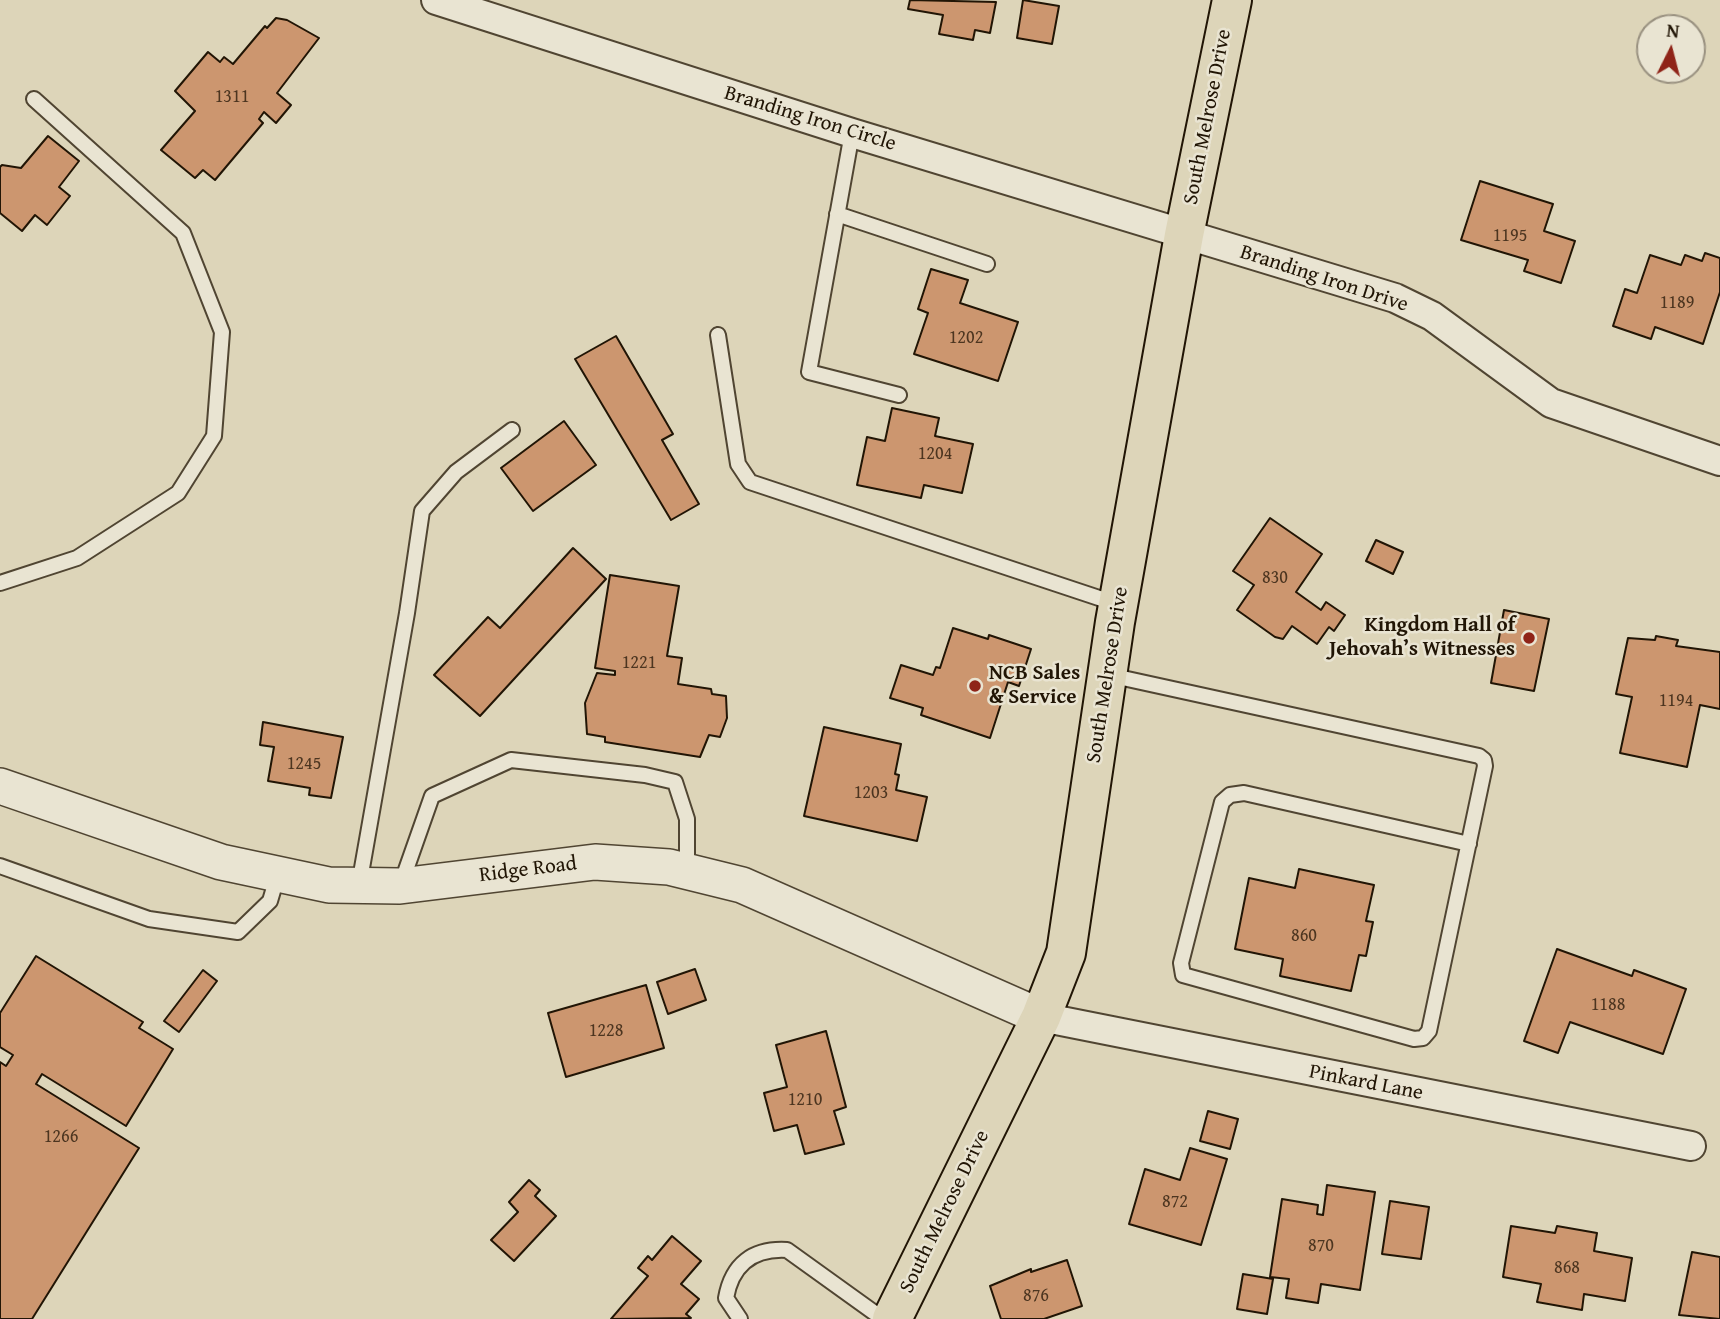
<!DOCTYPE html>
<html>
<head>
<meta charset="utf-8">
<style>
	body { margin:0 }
	#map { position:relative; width:1720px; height:1319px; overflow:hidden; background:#ddd5b9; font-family:"Gentium Book Plus",serif }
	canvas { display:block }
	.north { position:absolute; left:1636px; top:14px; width:70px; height:70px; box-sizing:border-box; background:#e9e4d2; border:2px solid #999180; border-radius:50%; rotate:6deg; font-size:19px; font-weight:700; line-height:28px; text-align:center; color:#211505 }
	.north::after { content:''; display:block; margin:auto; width:24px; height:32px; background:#8f2418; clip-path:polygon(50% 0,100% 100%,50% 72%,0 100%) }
</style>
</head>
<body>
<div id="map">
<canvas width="1720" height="1319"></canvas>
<div class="north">N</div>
</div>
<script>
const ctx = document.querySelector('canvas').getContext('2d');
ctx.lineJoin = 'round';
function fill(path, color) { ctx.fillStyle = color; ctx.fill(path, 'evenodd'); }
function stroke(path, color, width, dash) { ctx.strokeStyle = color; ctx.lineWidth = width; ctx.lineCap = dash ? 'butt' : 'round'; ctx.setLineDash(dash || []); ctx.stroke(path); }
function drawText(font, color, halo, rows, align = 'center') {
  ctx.font = font + ' "Gentium Book Plus",serif'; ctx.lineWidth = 5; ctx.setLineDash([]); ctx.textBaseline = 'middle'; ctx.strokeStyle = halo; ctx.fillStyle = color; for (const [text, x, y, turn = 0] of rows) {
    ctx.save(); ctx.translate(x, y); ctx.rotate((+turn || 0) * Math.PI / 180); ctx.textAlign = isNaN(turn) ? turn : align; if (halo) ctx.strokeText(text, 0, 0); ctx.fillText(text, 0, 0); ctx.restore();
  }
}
const building = new Path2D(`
	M910,0l86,2 -6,31 -15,-3 -2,10 -34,-6 4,-19 -35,-6z
	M1023,0l36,6 -7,38 -35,-6z
	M276,18l11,2 32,18 -42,55 14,12 -15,18 -12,-11 -5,7 4,4 -48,57 -12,-10 -8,8 -34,-28 34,-39 -20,-20 33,-39 12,10 4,-5 9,7 32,-38 2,2z
	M48,136l31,25 -20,26 11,9 -23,29 -12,-10 -13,16 -22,-18v-46l2,-2 19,3z
	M1480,181l73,23 -9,27 31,10 -14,42 -37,-12 4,-11 -67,-20z
	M1705,253l15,5v34l-17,52 -48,-17 -4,12 -38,-13 12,-37 12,4 13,-38 31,10 4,-10 17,6z
	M931,269l37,11 -8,23 58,19 -20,59 -84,-27 14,-41 -10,-4z
	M616,336l57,98 -11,6 37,64 -28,16 -96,-161z
	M892,408l47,10 -4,18 38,8 -11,49 -38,-8 -3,13 -64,-13 10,-48 18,4z
	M564,421l32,44 -63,46 -32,-43z
	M1270,518l52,36 -26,38 25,18 5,-8 19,13 -11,16 -5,-4 -12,17 -25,-18 -9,13 -8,-2 -38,-27 17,-25 -21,-14z
	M1376,540l27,12 -10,22 -27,-13z
	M573,548l33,31 -126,137 -46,-41 54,-58 12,11z
	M610,575l69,11 -12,70 15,2 -4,26 33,5 1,5 14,2 1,22 -7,19 -11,-2 -9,22 -95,-15v-5l-18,-3 -2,-31 12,-30 18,2v-4l-20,-3z
	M1504,610l45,9 -15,72 -43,-8z
	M953,628l35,11 1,-4 42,14 -12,37 -11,-4 -18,56 -69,-23 2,-7 -33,-10 11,-33 32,10 3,-8 4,1z
	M1656,636l22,4 -2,6 44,6v57l-20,-4 -13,62 -67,-14 12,-56 -16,-3 12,-56 27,2z
	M263,722l80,15 -12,61 -22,-3 1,-7 -42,-7 6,-34 -14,-2z
	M824,727l77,17 -6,30 4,1 -3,15 31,7 -10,44 -113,-25z
	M1299,869l75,16 -8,36 7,1 -7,34 -7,-1 -8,36 -71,-15 3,-17 -48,-10 14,-71 46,10z
	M1557,949l75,27 2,-6 52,19 -23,65 -93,-32 -12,31 -34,-12z
	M36,956l107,66 -4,6 34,21 -47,77 -84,-52 -6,10 103,64 -107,171h-32v-257l6,4 7,-11 -13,-8v-34z
	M695,969l11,31 -38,14 -11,-32z
	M203,970l14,11 -38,51 -15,-11z
	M646,985l18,63 -98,29 -18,-64z
	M826,1031l20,76 -12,4 10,33 -39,10 -8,-29 -23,6 -10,-38 23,-6 -11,-42z
	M1208,1111l30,8 -8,30 -30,-8z
	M1190,1148l37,11 -26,86 -72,-21 16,-55 35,11z
	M529,1180l11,10 -5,6 21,20 -42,45 -23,-21 27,-28 -9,-10z
	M1327,1185l48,7 -15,98 -39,-6 -3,19 -32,-5 3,-19 -19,-2 12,-78 36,6 -1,9 6,1z
	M1390,1201l39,6 -8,52 -39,-5z
	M1511,1226l44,7 2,-7 40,7 -3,18 38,7 -7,43 -41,-7 -2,16 -45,-8 4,-18 -38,-7z
	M672,1236l29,25 -20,23 18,15 -13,15 5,4 -80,1 37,-43 -10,-8 10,-12 4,4z
	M1692,1252l28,5v62l-41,-4z
	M1067,1260l15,46 -38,13h-43l-11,-33 41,-17v3z
	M1243,1274l30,5 -6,35 -30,-5z`);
fill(building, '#cc966f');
stroke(building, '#211505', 2);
const service = new Path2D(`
	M852,133l-43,239 90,23
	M837,214l150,50
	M718,335l20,129 12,18 367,122
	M0,583l77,-25 101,-65 36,-57 8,-104 -39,-99 -149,-134
	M1109,675l370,81 5,4 1,6 -56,265 -6,7 -9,1 -231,-64 -2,-12 41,-161 8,-7 14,-2 225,51
	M0,866l149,53 89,13 32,-31 8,-27
	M401,884l31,-88 79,-36 134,15 30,7 12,37v53
	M359,885l48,-272 15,-102 34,-39 56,-42
	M740,1319l-14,-21c6,-34 27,-50 61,-48l96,69`);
const minor = new Path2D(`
	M436,0l416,133 543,165 37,18 119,87 169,58
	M1041,1017l650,129`);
const tertiary = new Path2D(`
	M0,786l221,76 108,23 71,1 195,-24 74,5 73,18 299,132`);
const primary = new Path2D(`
	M892,1319l149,-302 25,-64 49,-331 69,-387 48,-235`);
stroke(service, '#504532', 18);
stroke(minor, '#504532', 32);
stroke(tertiary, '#504532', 38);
stroke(primary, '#211505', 42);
stroke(service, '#e9e4d2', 14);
stroke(minor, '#e9e4d2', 28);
stroke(tertiary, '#e9e4d2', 35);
stroke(primary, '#ddd5b9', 38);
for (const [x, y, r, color] of [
	[1529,638,7,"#8f2418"],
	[975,686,7,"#8f2418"]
]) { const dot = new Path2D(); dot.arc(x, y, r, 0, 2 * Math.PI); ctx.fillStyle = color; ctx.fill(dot); stroke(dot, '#e9e4d2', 2.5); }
drawText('18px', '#4c3520', null, [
	["1311",232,97],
	["1195",1510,236],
	["1189",1677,303],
	["1202",966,338],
	["1204",935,454],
	["830",1275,578],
	["1221",639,663],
	["1194",1676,701],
	["1245",304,764],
	["1203",871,793],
	["860",1304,936],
	["1188",1608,1005],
	["1228",606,1031],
	["1210",805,1100],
	["1266",61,1137],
	["872",1175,1202],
	["870",1321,1246],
	["868",1567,1268],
	["876",1036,1296]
]);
drawText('21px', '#211505', '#e9e4d2', [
	["South Melrose Drive",1208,117,-79],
	["Branding Iron Circle",810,119,17],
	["Branding Iron Drive",1324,279,18],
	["South Melrose Drive",1108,675,-81],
	["Ridge Road",528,870,-7],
	["Pinkard Lane",1366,1083,11],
	["South Melrose Drive",945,1212,-64]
]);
drawText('bold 21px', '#211505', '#e9e4d2', [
	["Kingdom Hall of",1515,626],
	["Jehovah’s Witnesses",1515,650],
	["NCB Sales",989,674,"left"],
	["& Service",989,698,"left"]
], 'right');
</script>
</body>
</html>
